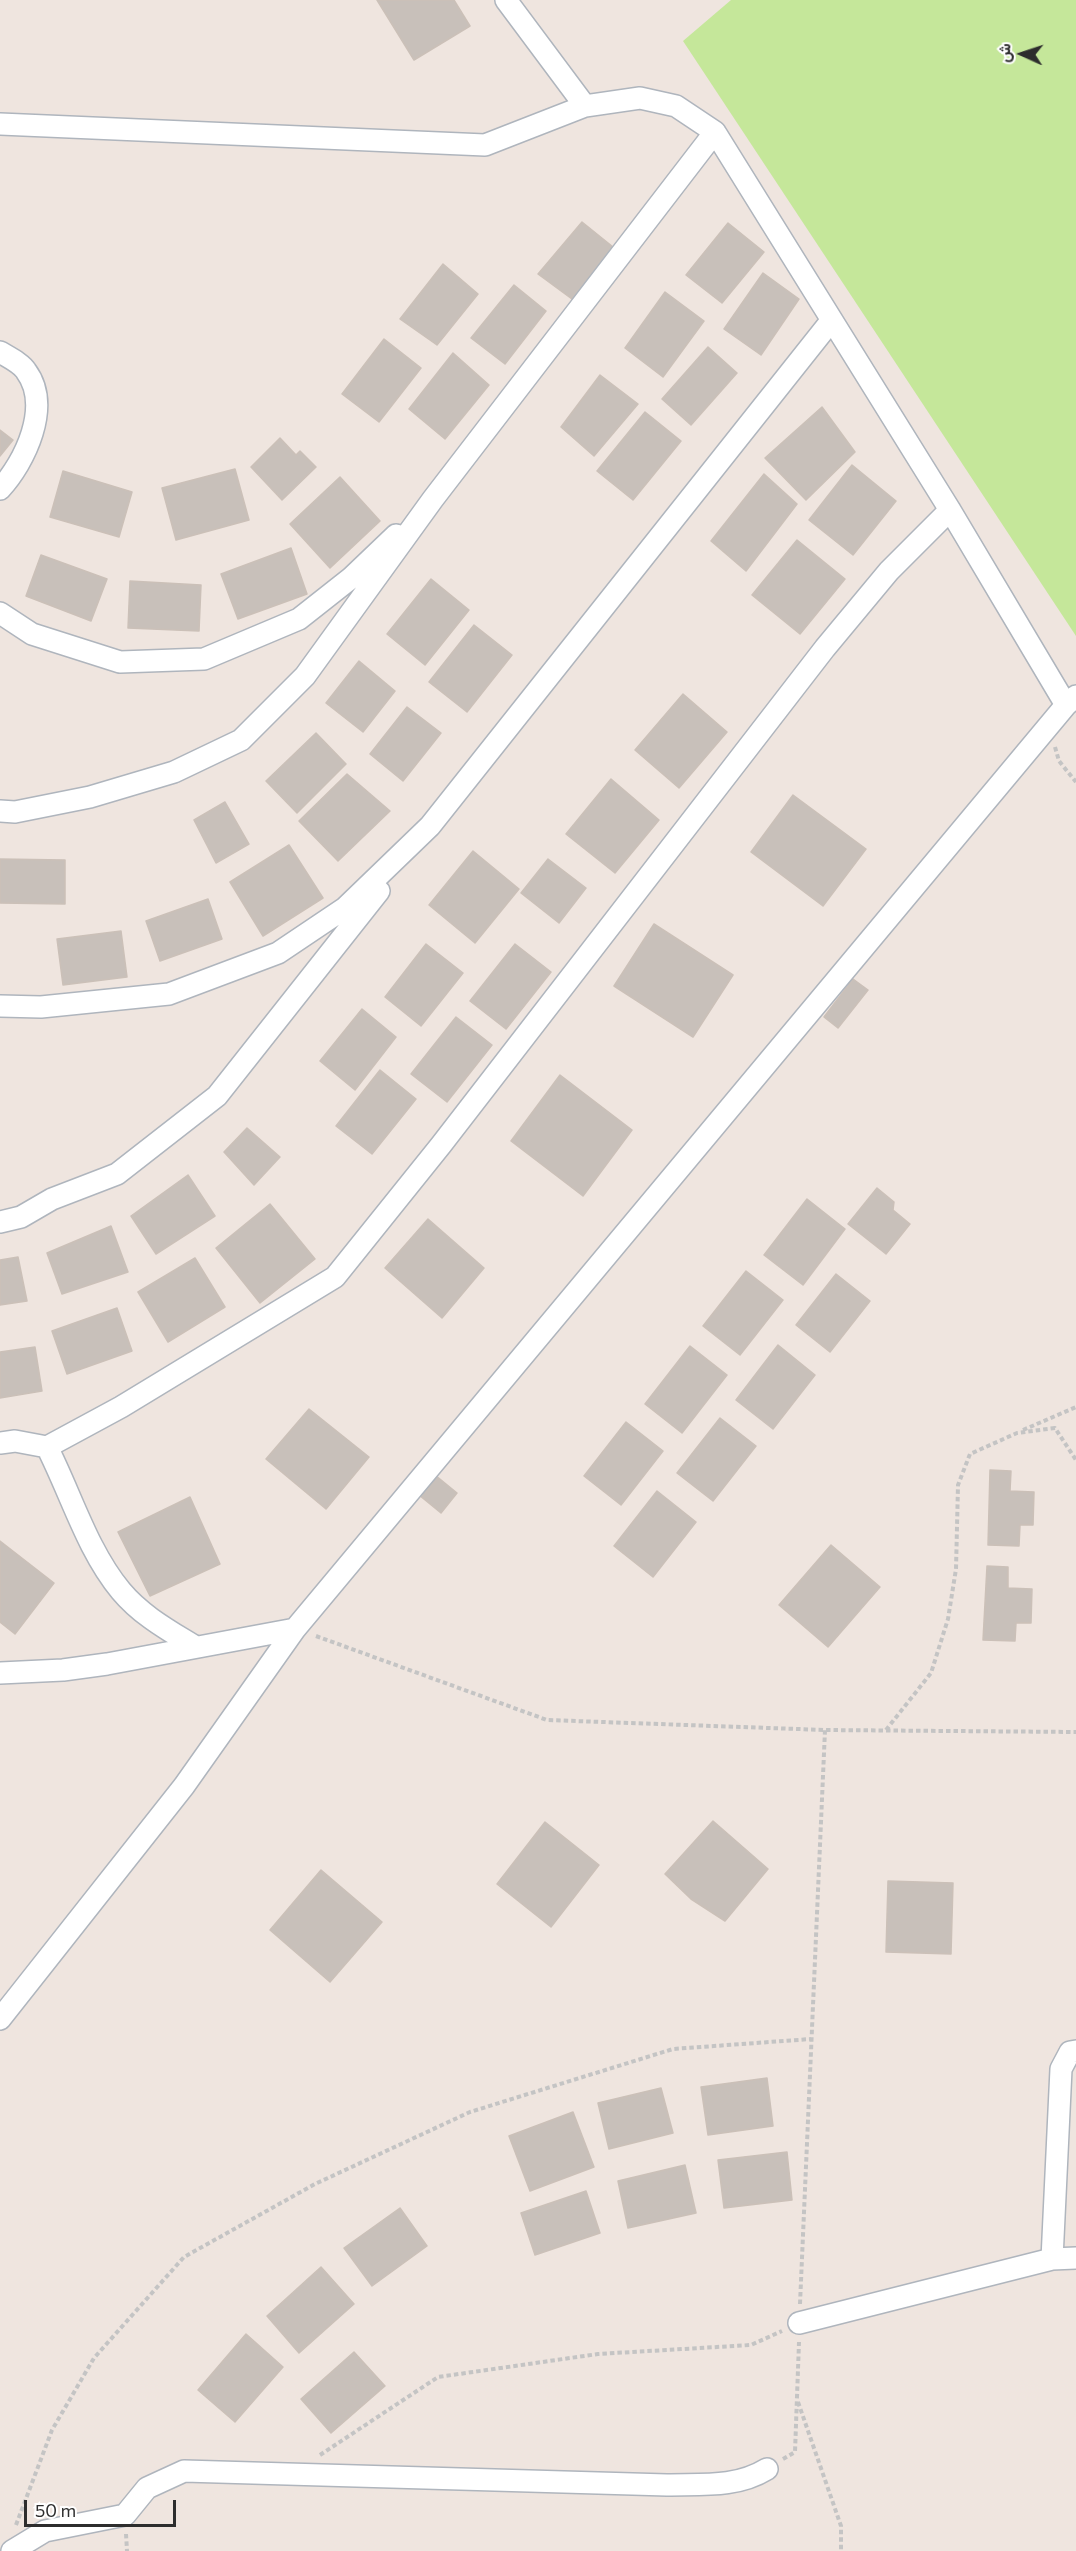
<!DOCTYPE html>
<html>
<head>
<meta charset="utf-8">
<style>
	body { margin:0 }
	#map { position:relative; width:1076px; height:2551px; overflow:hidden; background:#efe5df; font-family:Commissioner,Vazirmatn,sans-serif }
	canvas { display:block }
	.north { position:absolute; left:992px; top:24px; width:60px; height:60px; -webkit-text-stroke:4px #fff; paint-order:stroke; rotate:273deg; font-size:16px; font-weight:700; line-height:24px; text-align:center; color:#2d2d2d }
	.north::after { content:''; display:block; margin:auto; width:21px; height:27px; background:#2d2d2d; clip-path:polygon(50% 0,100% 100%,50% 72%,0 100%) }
	.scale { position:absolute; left:24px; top:2500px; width:152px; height:27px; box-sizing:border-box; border:3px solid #2d2d2d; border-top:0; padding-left:8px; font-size:18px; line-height:21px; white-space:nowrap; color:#2d2d2d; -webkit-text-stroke:4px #fff; paint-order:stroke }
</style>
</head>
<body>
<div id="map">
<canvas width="1076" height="2551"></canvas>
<div class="north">ش</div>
<div class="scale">50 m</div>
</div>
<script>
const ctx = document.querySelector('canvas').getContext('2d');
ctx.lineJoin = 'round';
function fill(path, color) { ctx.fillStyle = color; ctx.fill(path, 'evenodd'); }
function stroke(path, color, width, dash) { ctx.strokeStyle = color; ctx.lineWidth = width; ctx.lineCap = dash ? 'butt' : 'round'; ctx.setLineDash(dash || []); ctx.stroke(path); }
fill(new Path2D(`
	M731,0h345v636l-393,-595z`), '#c5e79a');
const building = new Path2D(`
	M377,0h77l16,26 -56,34z
	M582,222l36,29 -42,51 -38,-28z
	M728,223l36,29 -42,51 -36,-28z
	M443,264l35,30 -41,51 -37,-26z
	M763,273l36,26 -38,56 -37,-26z
	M514,285l32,26 -41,53 -34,-26z
	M665,292l39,29 -41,56 -38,-29z
	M384,339l37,29 -42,54 -37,-28z
	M708,347l29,26 -46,52 -29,-26z
	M453,353l36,32 -44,54 -36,-30z
	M600,375l38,29 -44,52 -33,-29z
	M822,407l33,45 -49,48 -41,-42z
	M645,412l36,29 -48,59 -36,-29z
	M0,430l13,10 -13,16z
	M280,438l16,17 4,-4 16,16 -34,33 -31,-33z
	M852,465l44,36 -43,54 -44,-35z
	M235,469l14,51 -73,20 -14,-52z
	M63,471l69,21 -13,45 -69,-20z
	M764,474l33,30 -51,67 -35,-30z
	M340,477l40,44 -50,47 -40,-44z
	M797,540l48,39 -45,55 -48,-39z
	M291,548l16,46 -69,25 -17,-45z
	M41,555l66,24 -16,42 -65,-25z
	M431,579l38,31 -44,55 -38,-31z
	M130,581l71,4 -2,46 -71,-3z
	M474,625l38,30 -45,57 -38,-30z
	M359,661l36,30 -32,41 -37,-29z
	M683,694l44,38 -48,56 -44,-38z
	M407,707l34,26 -38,48 -33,-27z
	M316,733l30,31 -49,49 -31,-32z
	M347,774l43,37 -52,50 -39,-40z
	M611,779l48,41 -44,53 -49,-39z
	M793,795l73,54 -43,57 -72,-54z
	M225,802l24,42 -33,19 -22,-43z
	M289,845l34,53 -60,38 -33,-54z
	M473,851l46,38 -44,54 -46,-38z
	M0,859l65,1v44l-65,-1z
	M548,859l38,29 -27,35 -38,-30z
	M208,899l14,40 -62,22 -14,-40z
	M654,924l79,51 -40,62 -79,-51z
	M121,931l6,46 -64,8 -6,-46z
	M426,944l37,29 -42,53 -36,-29z
	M515,944l36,28 -45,57 -36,-28z
	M853,979l15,11 -30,38 -14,-11z
	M362,1009l34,28 -41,53 -35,-29z
	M456,1017l36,28 -45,57 -36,-28z
	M380,1070l36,29 -44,55 -36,-28z
	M560,1075l72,55 -49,66 -72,-55z
	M247,1128l33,29 -26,28 -30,-33z
	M188,1175l27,41 -59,38 -25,-38z
	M877,1188l17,14 -1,8 17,14 -24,30 -38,-30z
	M807,1199l38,30 -42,56 -39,-30z
	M270,1204l45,55 -55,44 -44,-55z
	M428,1219l56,49 -42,50 -57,-50z
	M111,1226l17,46 -66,22 -15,-41z
	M18,1257l9,44 -27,4v-45z
	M195,1258l30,49 -57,35 -30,-50z
	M746,1271l37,29 -43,55 -37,-29z
	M836,1274l34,27 -40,51 -34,-27z
	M117,1308l15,43 -65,23 -15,-43z
	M778,1345l37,30 -42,54 -37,-29z
	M690,1346l37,29 -45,58 -37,-29z
	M35,1347l7,44 -42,7v-46z
	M309,1409l60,48 -43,52 -60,-50z
	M720,1418l36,28 -43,55 -36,-28z
	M626,1422l37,29 -42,54 -37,-29z
	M990,1470l21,1 -1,20 24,1 -1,33h-13l-1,21 -31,-1z
	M435,1475l22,18 -16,20 -22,-18z
	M657,1491l39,31 -43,55 -39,-31z
	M190,1497l30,67 -70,32 -32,-64z
	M0,1541l54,42 -39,51 -15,-12z
	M831,1545l49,42 -52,60 -49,-42z
	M987,1566l21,1v21l24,1 -1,34h-15l-1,18 -32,-1z
	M713,1821l55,48 -43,52 -34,-22 -26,-25z
	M545,1822l54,43 -48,62 -54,-43z
	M321,1870l61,52 -52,60 -60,-52z
	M888,1881l65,2 -2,71 -65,-2z
	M767,2078l6,48 -65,9 -7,-48z
	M661,2088l12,45 -64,16 -11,-46z
	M573,2112l21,55 -64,24 -21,-55z
	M787,2152l5,48 -68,8 -6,-48z
	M685,2165l11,48 -68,15 -10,-47z
	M586,2191l14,42 -65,22 -14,-42z
	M400,2208l27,38 -55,40 -28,-38z
	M321,2267l33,37 -55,49 -32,-37z
	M246,2334l37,33 -48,55 -37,-32z
	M354,2352l31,34 -54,47 -30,-34z`);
fill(building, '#c8c0ba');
stroke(building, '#cbc0b8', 1.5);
const minor = new Path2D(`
	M506,0l79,106
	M0,124l485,21 100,-39 55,-8 36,8 39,26 235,378 116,195
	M0,352c8,5 21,11 26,19 26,35 -1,91 -26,118
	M0,613l32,21 88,28 84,-3 95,-40 52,-41 45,-43
	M0,811l15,1 75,-15 84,-25 67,-32 64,-64 128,-177 282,-367
	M0,1006l41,1 128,-13 109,-41 67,-45 85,-82 401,-505
	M0,1222l21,-5 31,-18 65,-25 100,-78 162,-205
	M0,1443l15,-2 32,6 74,-40 214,-130 106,-132 384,-497 64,-77 61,-61
	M47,1447c24,47 40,103 74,144 20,24 47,39 73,55
	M0,1673l63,-3 44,-6 188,-35
	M0,2019l184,-233 111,-157 771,-924 10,-9
	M1052,2259l9,-190 9,-17 6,-1
	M799,2323l253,-64 24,-1
	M12,2551l33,-20 80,-16 22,-27 37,-17 483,14c35,-1 69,3 100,-16`);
stroke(minor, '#afb5bd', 24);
stroke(new Path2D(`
	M1055,747l4,14 17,21
	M1023,1430l53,-23
	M316,1636l231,84 278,10 251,2
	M886,1730l45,-57 17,-54 8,-50 2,-84 12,-31 47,-21 38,-5 21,32
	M800,2304l25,-574
	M798,2402l43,124v25
	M320,2455l118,-78 160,-23 153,-9 31,-14
	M783,2459l12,-7 4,-110
	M16,2525l36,-95 42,-72 90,-101 131,-73 155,-72 203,-63 138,-10
	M126,2534l1,17`), '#c4c4c4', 4, [4.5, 3]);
stroke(minor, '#fff', 21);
</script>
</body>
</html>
